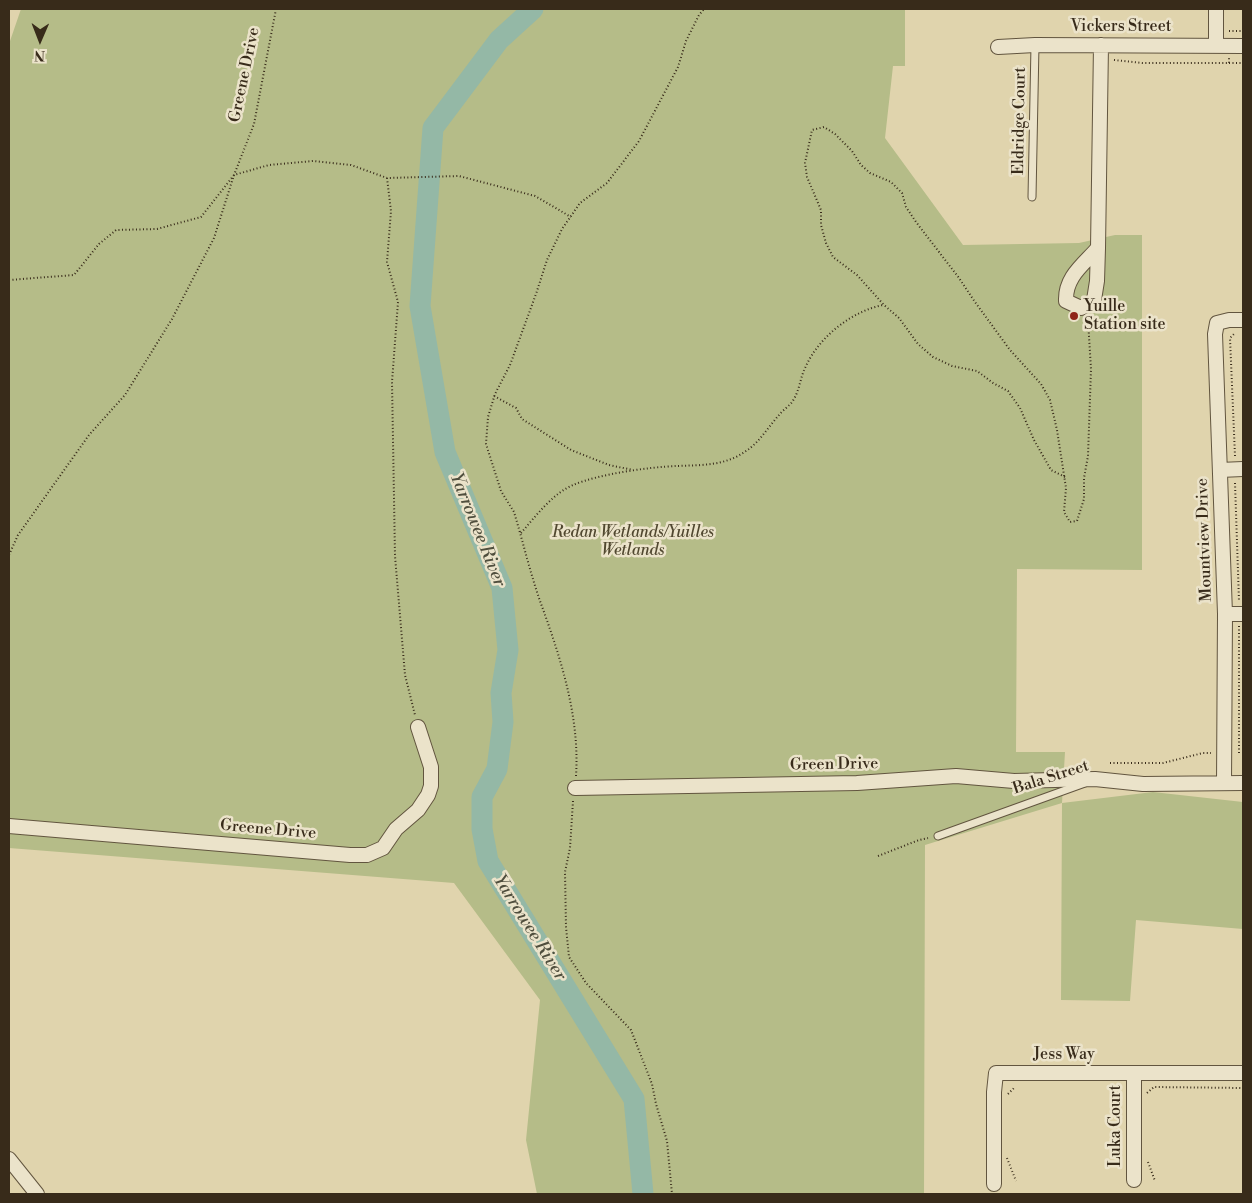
<!DOCTYPE html>
<html>
<head>
<meta charset="utf-8">
<style>
	body { margin:0 }
	#map { position:relative; width:1252px; height:1203px; overflow:hidden; background:#e0d4ad; font-family:"Libre Bodoni",serif }
	canvas { display:block }
	.frame { position:absolute; inset:0; border:10px solid #382b1a; pointer-events:none }
	.north { position:absolute; left:15px; top:15px; width:50px; height:50px; -webkit-text-stroke:4px #ebe3ca; paint-order:stroke; rotate:181deg; font-size:14px; font-weight:700; line-height:20px; text-align:center; color:#382b1a }
	.north::after { content:''; display:block; margin:auto; width:18px; height:22px; background:#382b1a; clip-path:polygon(50% 0,100% 100%,50% 72%,0 100%) }
</style>
</head>
<body>
<div id="map">
<canvas width="1252" height="1203"></canvas>
<div class="frame"></div>
<div class="north">N</div>
</div>
<script>
const ctx = document.querySelector('canvas').getContext('2d');
ctx.lineJoin = 'round';
function fill(path, color) { ctx.fillStyle = color; ctx.fill(path, 'evenodd'); }
function stroke(path, color, width, dash) { ctx.strokeStyle = color; ctx.lineWidth = width; ctx.lineCap = dash ? 'butt' : 'round'; ctx.setLineDash(dash || []); ctx.stroke(path); }
function drawText(font, color, halo, rows, align = 'center') {
  ctx.font = font + ' "Libre Bodoni",serif'; ctx.lineWidth = 5; ctx.setLineDash([]); ctx.textBaseline = 'middle'; ctx.strokeStyle = halo; ctx.fillStyle = color; for (const [text, x, y, turn = 0] of rows) {
    ctx.save(); ctx.translate(x, y); ctx.rotate((+turn || 0) * Math.PI / 180); ctx.textAlign = isNaN(turn) ? turn : align; if (halo) ctx.strokeText(text, 0, 0); ctx.fillText(text, 0, 0); ctx.restore();
  }
}
fill(new Path2D(`
	M21,9h884v57h-12l-8,72 78,107 116,-2 36,-8h27v335l-125,-1 -1,183h49l-3,51 91,-11 90,10v127l-107,-9 -6,81 -69,-1 1,-197 -137,42 -1,349h-387l-11,-54 14,-140 -86,-117 -445,-35v-804z`), '#b5bc88');
stroke(new Path2D(`
	M533,9l-34,31 -66,88 -13,178 25,146 57,136 6,62 -7,43 2,29 -6,47 -15,28v32l6,32 146,238 9,95`), '#94b8a6', 21);
const service = new Path2D(`
	M1032,197l3,-152
	M938,836l147,-53`);
const minor = new Path2D(`
	M1216,9v36
	M998,47l37,-2 208,1
	M1098,248c-15,17 -33,29 -32,53l15,7 13,-8 3,-19 1,-33 3,-203
	M1220,470l23,-1
	M1225,614h18
	M1224,783l1,-169 -10,-280 2,-11 12,-3h14
	M575,788l282,-5 99,-7 58,5 81,-2 48,5 100,-1
	M9,826l341,29h17l16,-7 13,-19 22,-19 10,-15 3,-9v-19l-13,-40
	M9,1159l28,35
	M1134,1180v-107
	M994,1184v-92l2,-19h247`);
stroke(service, '#62553f', 9);
stroke(minor, '#62553f', 16);
stroke(new Path2D(`
	M1229,31h14
	M1114,60l28,3h87v-5
	M1229,63h14
	M387,178l4,33 -4,51 11,40 -6,80 3,174 10,119 10,40
	M9,280l65,-5 25,-31 17,-14 41,-1 44,-12 33,-42 35,-10 44,-4 38,4 36,13 72,-2 76,20 36,21
	M494,396l22,12 6,11 49,31 38,15 24,5
	M1235,456l-5,-118 5,-5
	M1065,477l-14,-7 -17,-30 -14,-32 -12,-17 -15,-8 -16,-12 -25,-5 -19,-9 -15,-13 -19,-26 -15,-13 -27,-30 -24,-18 -7,-14 -5,-18v-15l-14,-33 -2,-14 7,-33 12,-3 11,7 17,17 9,14 9,8 21,9 11,11 4,14 10,15 43,56 16,24 35,48 31,34 9,16 7,30 9,58 -2,24 6,10 7,-1 7,-22v-21l4,-22 3,-87 -3,-49
	M1235,483l4,118
	M521,533c15,-17 31,-39 52,-48 26,-11 76,-18 104,-19 25,-1 48,0 69,-15 13,-8 23,-25 33,-36 4,-5 10,-9 13,-13 8,-11 8,-25 14,-36 13,-29 46,-55 77,-61
	M9,555l9,-20 71,-100 36,-40 47,-76 42,-81 20,-63 20,-51 22,-115
	M1239,753v-128
	M1110,763h53l40,-10h8
	M576,776c4,-60 -16,-120 -36,-175 -10,-29 -17,-59 -26,-89l-13,-21 -15,-47 2,-27 7,-23 15,-29 26,-71 11,-34 15,-31 18,-26 27,-20 32,-42 39,-74 8,-26 13,-26 5,-6
	M573,801l-3,47 -5,24 1,55 3,30 17,26 45,47 21,54 4,20 11,37 5,53
	M878,856l41,-16 9,-2
	M1112,1087l6,3 3,5
	M1147,1093l7,-6 89,1
	M1008,1094l7,-7
	M1007,1158l9,23
	M1148,1162l7,19`), '#382b1a', 2, [1, 2.5]);
stroke(service, '#ebe3ca', 7);
stroke(minor, '#ebe3ca', 14);
for (const [x, y, r, color] of [
	[1074,316,5,"#8f2418"]
]) { const dot = new Path2D(); dot.arc(x, y, r, 0, 2 * Math.PI); ctx.fillStyle = color; ctx.fill(dot); stroke(dot, '#ebe3ca', 2); }
drawText('16px', '#382b1a', '#ebe3ca', [
	["Vickers Street",1121,27],
	["Greene Drive",245,75,-78],
	["Eldridge Court",1020,121,-89],
	["Mountview Drive",1205,540,-92],
	["Green Drive",834,765,-1],
	["Bala Street",1051,778,-18],
	["Greene Drive",268,830,5],
	["Jess Way",1064,1055],
	["Luka Court",1116,1126,-90]
]);
drawText('16px', '#382b1a', '#ebe3ca', [
	["Yuille",1084,307],
	["Station site",1084,325]
], 'left');
drawText('italic 16px', '#514830', '#ebe3ca', [
	["Redan Wetlands/Yuilles",633,533],
	["Wetlands",633,551]
]);
drawText('italic 18px', '#4f4e3d', '#ebe3ca', [
	["Yarrowee River",477,530,68],
	["Yarrowee River",529,928,58]
]);
</script>
</body>
</html>
